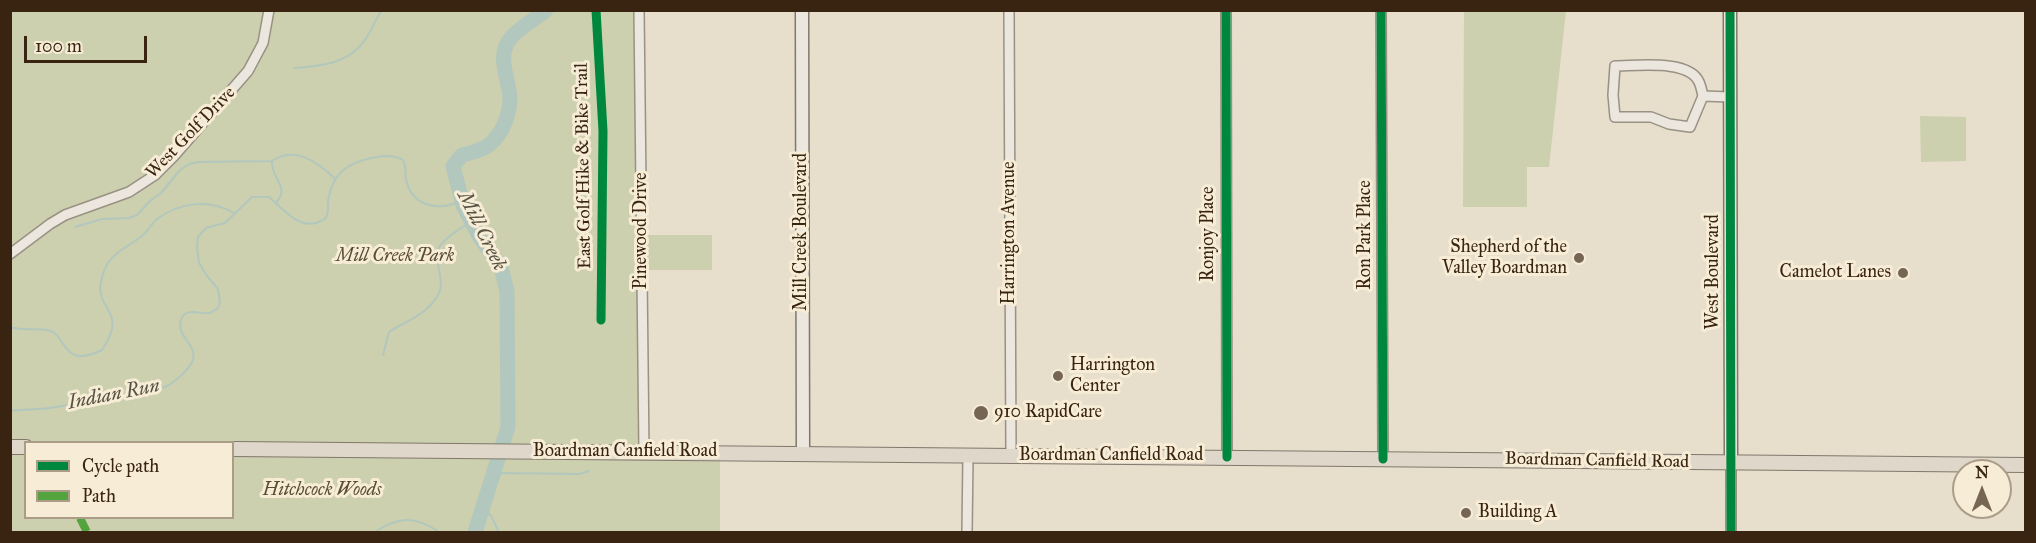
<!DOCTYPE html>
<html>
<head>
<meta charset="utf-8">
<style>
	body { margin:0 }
	#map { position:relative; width:2036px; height:543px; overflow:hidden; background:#e7decc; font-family:"IM FELL Great Primer",serif }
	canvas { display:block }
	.frame { position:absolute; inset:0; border:12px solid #382410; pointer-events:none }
	.legend { position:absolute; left:24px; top:441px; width:210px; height:78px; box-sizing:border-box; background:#f7ecd6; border:2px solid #ab9c87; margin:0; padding:8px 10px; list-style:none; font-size:18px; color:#382410 }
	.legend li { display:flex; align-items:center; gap:12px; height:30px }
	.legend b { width:30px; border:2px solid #ab9c87 }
	.north { position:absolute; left:1952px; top:459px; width:60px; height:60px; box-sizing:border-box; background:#f7ecd6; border:2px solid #ab9c87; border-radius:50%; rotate:0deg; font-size:16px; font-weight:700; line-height:24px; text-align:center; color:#382410 }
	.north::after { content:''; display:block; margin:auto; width:21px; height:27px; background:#756552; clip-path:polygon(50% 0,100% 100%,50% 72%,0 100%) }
	.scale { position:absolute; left:24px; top:36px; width:123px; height:27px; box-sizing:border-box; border:3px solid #382410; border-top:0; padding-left:8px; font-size:18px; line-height:21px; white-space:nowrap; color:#382410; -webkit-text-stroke:4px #f7ecd6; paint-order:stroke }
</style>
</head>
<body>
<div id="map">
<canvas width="2036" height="543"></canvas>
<div class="frame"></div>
<ul class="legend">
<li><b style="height:8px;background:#00873e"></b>Cycle path</li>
<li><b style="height:8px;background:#53a33f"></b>Path</li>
</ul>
<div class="north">N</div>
<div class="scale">100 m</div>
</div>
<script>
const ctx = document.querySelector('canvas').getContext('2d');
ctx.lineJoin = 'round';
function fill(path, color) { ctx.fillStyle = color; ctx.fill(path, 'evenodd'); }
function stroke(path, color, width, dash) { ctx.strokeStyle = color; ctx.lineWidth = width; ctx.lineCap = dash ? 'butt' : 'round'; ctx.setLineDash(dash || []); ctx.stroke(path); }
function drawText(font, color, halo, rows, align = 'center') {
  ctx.font = font + ' "IM FELL Great Primer",serif'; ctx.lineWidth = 6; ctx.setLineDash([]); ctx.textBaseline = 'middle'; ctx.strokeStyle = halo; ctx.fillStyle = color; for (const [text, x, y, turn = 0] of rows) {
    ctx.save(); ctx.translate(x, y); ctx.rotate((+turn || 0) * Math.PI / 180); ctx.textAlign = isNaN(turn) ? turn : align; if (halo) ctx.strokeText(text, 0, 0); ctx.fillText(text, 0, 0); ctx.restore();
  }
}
fill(new Path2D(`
	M10,11h629l3,224h70v35h-70l2,182 76,1v79h-709zM26,442h206v76h-206z
	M1464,11h102l-17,156h-22v40h-64z
	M1920,116l46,1v44l-45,1z`), '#ccd0ae');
stroke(new Path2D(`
	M294,68c30,-2 58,-5 74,-33 5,-8 8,-17 14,-25
	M272,161c-1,20 19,24 4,42
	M75,227l27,-8 27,-1 8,-3 13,-14 11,-8 19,-23 9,-6 9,-2 74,-1c23,-16 47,2 63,18
	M10,327c13,4 25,1 38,3 19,4 13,40 54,20 27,-40 -7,-39 -1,-68 5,-28 21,-31 41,-46 6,-5 9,-12 15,-17 23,-17 52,-20 77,-6
	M383,355l6,-23c17,-11 41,-19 50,-39 3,-6 2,-12 1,-18 -1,-8 -4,-16 -3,-23 2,-11 25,-25 34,-30
	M10,411c16,-2 31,-1 46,-4 9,-1 18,-4 27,-6 20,-3 40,-4 60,-9 8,-2 18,-2 26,-7 8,-5 19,-15 23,-23 8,-16 -17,-26 -11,-42 5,-14 19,-5 29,-7 1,-1 7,-4 8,-5l2,-6 -2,-13 -11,-13 -8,-13 -2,-16 1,-10 8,-9 19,-5 27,-26h17c14,12 32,35 52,24 4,-2 5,-2 6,-6 2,-6 0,-13 2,-19 5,-24 20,-33 42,-38 10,-2 22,-4 32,2 4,8 1,16 4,23 7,25 35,28 55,17
	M495,473l84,1 10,-3
	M484,508l7,8 8,16
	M375,532c24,-16 41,-16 64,0`), '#b2c7bd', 2);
stroke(new Path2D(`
	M475,532l33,-105 -1,-136 -6,-24 -22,-31 -16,-31 -10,-39 9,-11c19,-4 30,-8 40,-26 5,-10 8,-20 8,-31 -1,-19 -14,-41 0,-59 7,-10 26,-20 36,-29`), '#b2c7bd', 15);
const street = new Path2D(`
	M639,10l5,442
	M1009,10l2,446
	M1226,10l1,447
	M1381,10l2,449
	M1703,96c-1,-4 -2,-10 -4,-14 -10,-23 -62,-16 -84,-16l-2,29 2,22h36l18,7 21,3 13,-31 27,1
	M10,254l40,-30 15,-9 64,-23 26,-17 19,-19 74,-85 15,-28 6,-33
	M967,532l1,-76
	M1731,532v-70`);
const secondary = new Path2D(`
	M802,10l1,444
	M1730,10l1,452`);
const primary = new Path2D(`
	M10,447h16
	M232,449l1794,16`);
stroke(street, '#999184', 12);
stroke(secondary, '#80786c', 15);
stroke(primary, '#80786c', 16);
stroke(street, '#ebe6de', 9);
stroke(secondary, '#ebe6de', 12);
stroke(primary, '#dfd7c9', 14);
stroke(new Path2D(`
	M80,518l7,14`), '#53a33f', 8, [15, 8]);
stroke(new Path2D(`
	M596,10l7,121 -2,189
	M1226,10l1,447
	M1381,10l2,449
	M1730,10l1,522`), '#00873e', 9);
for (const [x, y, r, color] of [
	[1579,258,6,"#756552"],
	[1903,273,6,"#756552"],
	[1058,376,6,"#756552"],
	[981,413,8,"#756552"],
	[1466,513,6,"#756552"]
]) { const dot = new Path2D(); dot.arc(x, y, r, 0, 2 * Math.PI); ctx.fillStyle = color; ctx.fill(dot); stroke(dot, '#f7ecd6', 2); }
drawText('18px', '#382410', '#f7ecd6', [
	["West Golf Drive",191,133,-46],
	["East Golf Hike & Bike Trail",584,166,-91],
	["Pinewood Drive",642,231,-90],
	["Mill Creek Boulevard",802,232,-90],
	["Harrington Avenue",1010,233,-90],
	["Ronjoy Place",1209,234,-90],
	["Ron Park Place",1366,235,-90],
	["West Boulevard",1714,272,-90],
	["Boardman Canfield Road",625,452],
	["Boardman Canfield Road",1111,456],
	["Boardman Canfield Road",1597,461,1]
]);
drawText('18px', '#382410', '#f7ecd6', [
	["Shepherd of the",1567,248,"right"],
	["Valley Boardman",1567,269,"right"],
	["Camelot Lanes",1891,273,"right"],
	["Harrington",1070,366],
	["Center",1070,387],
	["910 RapidCare",994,413],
	["Building A",1478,513]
], 'left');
drawText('italic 18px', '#584c32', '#f7ecd6', [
	["Mill Creek Park",395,257],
	["Hitchcock Woods",322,491]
]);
drawText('italic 20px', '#565242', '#f7ecd6', [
	["Mill Creek",481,231,64],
	["Indian Run",114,395,-11]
]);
</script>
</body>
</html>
